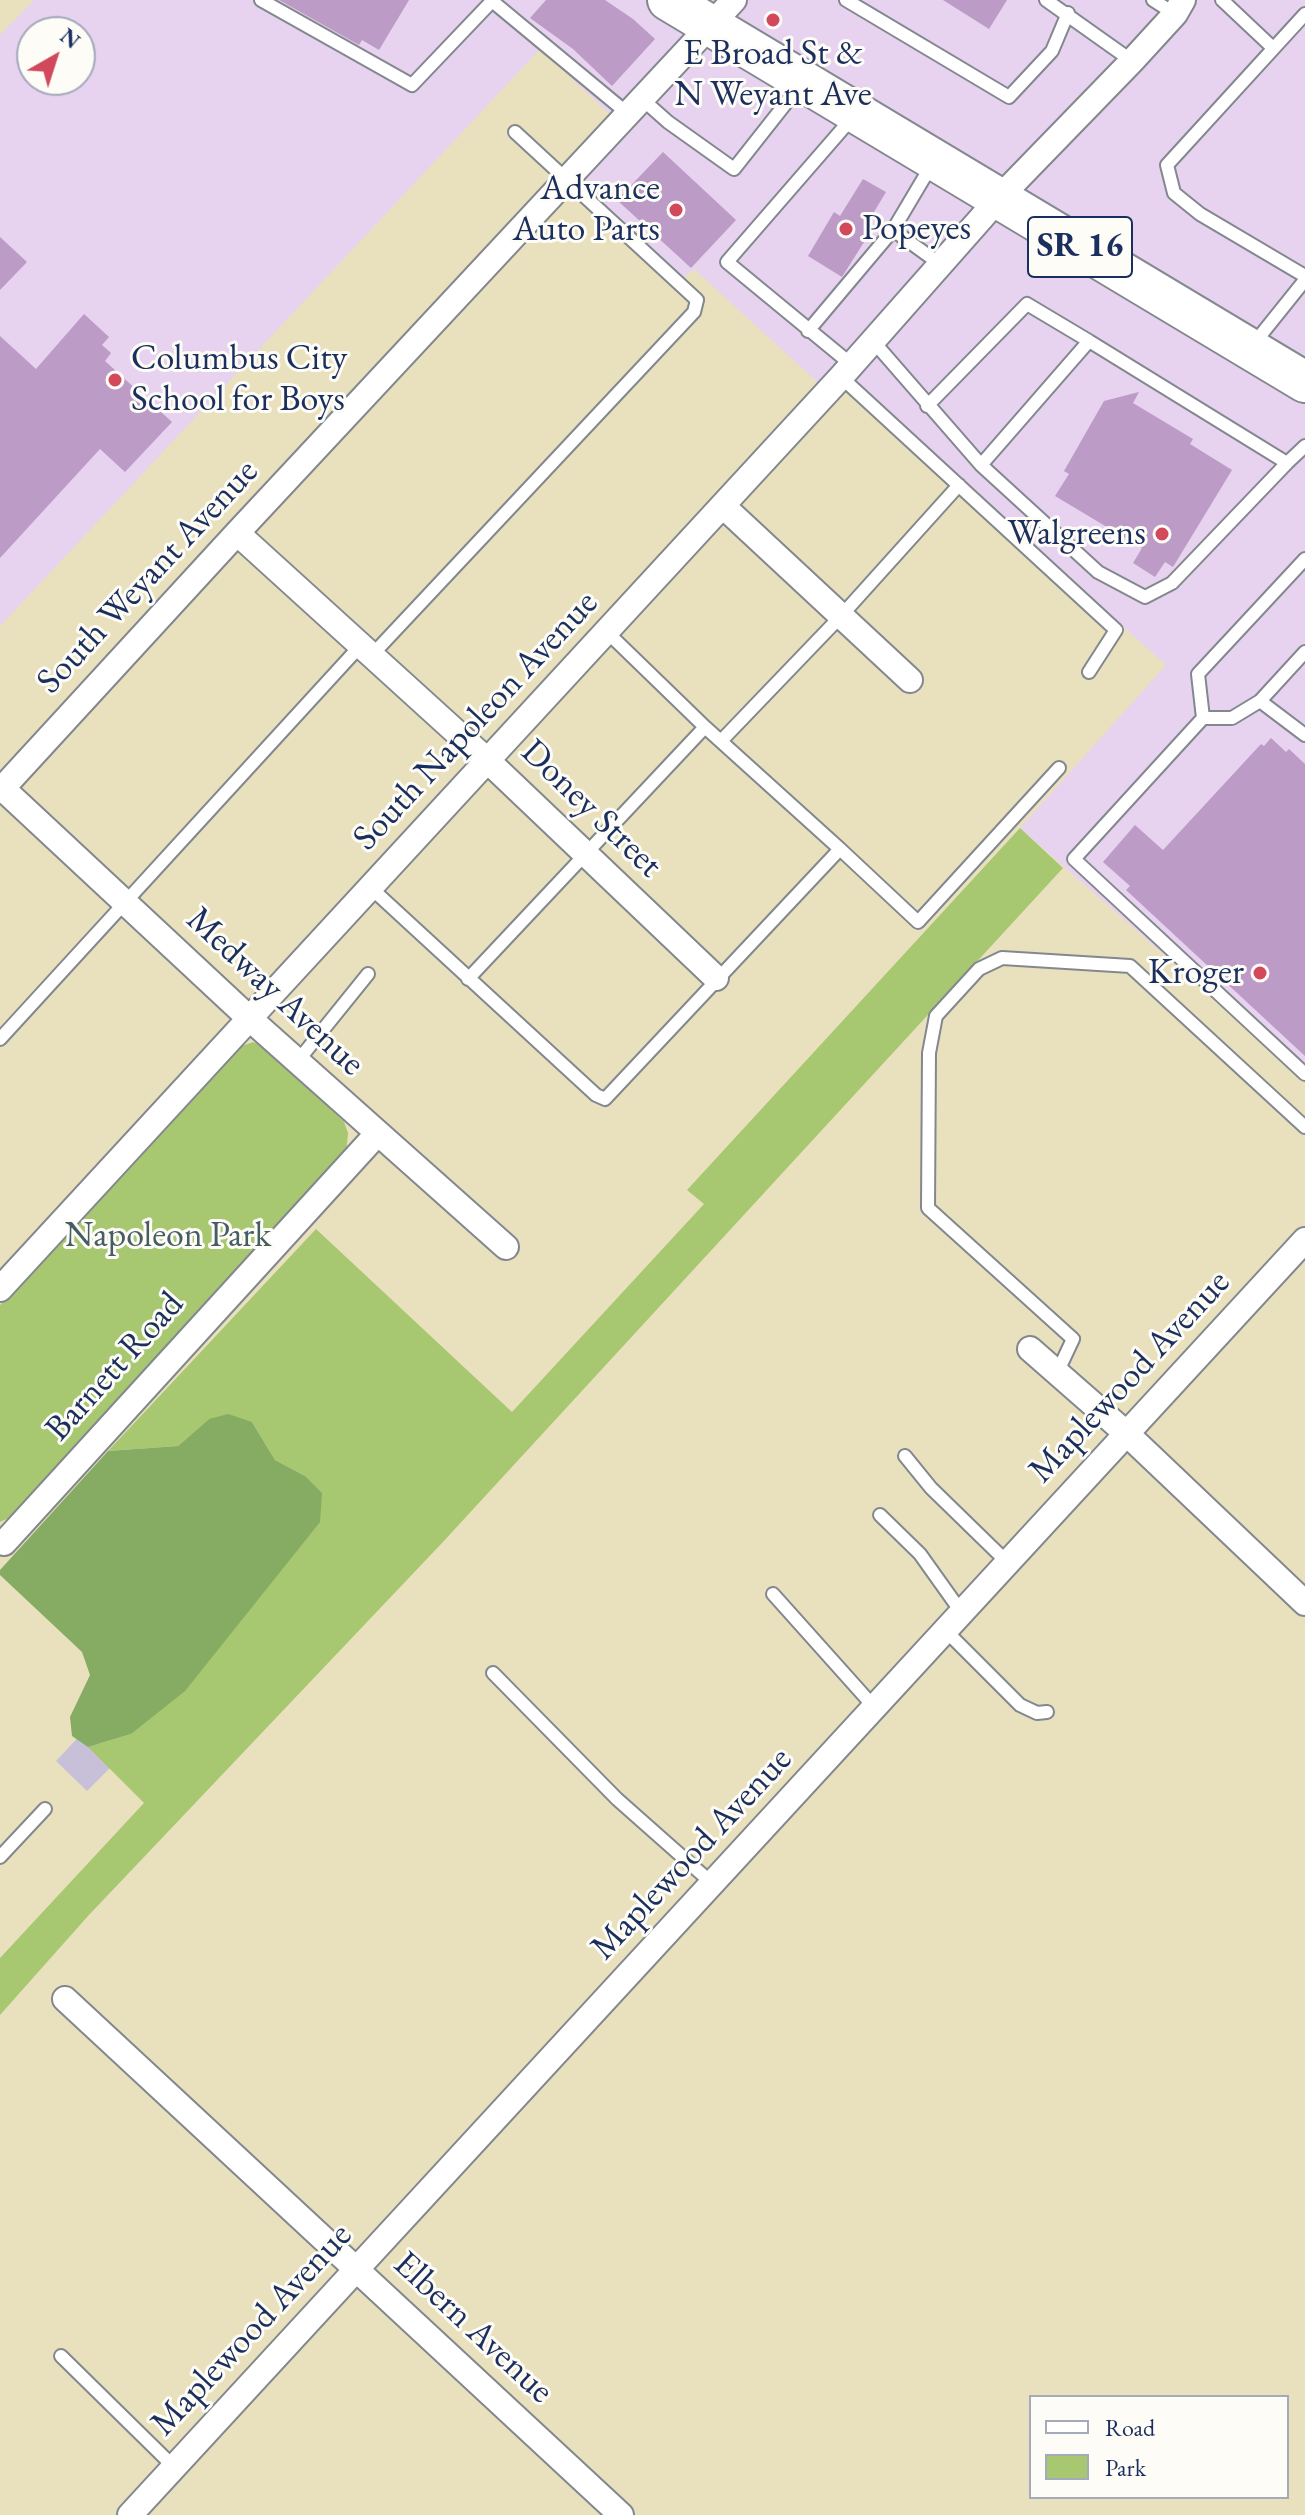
<!DOCTYPE html>
<html>
<head>
<meta charset="utf-8">
<style>
	body { margin:0 }
	#map { position:relative; width:1305px; height:2515px; overflow:hidden; background:#e9e1bd; font-family:"EB Garamond",serif }
	canvas { display:block }
	.legend { position:absolute; left:1029px; top:2395px; width:260px; height:104px; box-sizing:border-box; background:#fdfcf7; border:2px solid #a3aaba; margin:0; padding:10px 14px; list-style:none; font-size:24px; color:#1b2f5e }
	.legend li { display:flex; align-items:center; gap:16px; height:40px }
	.legend b { width:40px; border:2px solid #a3aaba }
	.north { position:absolute; left:16px; top:16px; width:80px; height:80px; box-sizing:border-box; background:#fdfcf7; border:2px solid #a3aaba; border-radius:50%; rotate:39deg; font-size:22px; font-weight:700; line-height:32px; text-align:center; color:#1b2f5e }
	.north::after { content:''; display:block; margin:auto; width:28px; height:36px; background:#d1495b; clip-path:polygon(50% 0,100% 100%,50% 72%,0 100%) }
</style>
</head>
<body>
<div id="map">
<canvas width="1305" height="2515"></canvas>
<ul class="legend">
<li><b style="height:10px;background:#fff"></b>Road</li>
<li><b style="height:22px;background:#a7c770"></b>Park</li>
</ul>
<div class="north">N</div>
</div>
<script>
const ctx = document.querySelector('canvas').getContext('2d');
ctx.lineJoin = 'round';
function fill(path, color) { ctx.fillStyle = color; ctx.fill(path, 'evenodd'); }
function stroke(path, color, width, dash) { ctx.strokeStyle = color; ctx.lineWidth = width; ctx.lineCap = dash ? 'butt' : 'round'; ctx.setLineDash(dash || []); ctx.stroke(path); }
function drawText(font, color, halo, rows, align = 'center') {
  ctx.font = font + ' "EB Garamond",serif'; ctx.lineWidth = 6; ctx.setLineDash([]); ctx.textBaseline = 'middle'; ctx.strokeStyle = halo; ctx.fillStyle = color; for (const [text, x, y, turn = 0] of rows) {
    ctx.save(); ctx.translate(x, y); ctx.rotate((+turn || 0) * Math.PI / 180); ctx.textAlign = isNaN(turn) ? turn : align; if (halo) ctx.strokeText(text, 0, 0); ctx.fillText(text, 0, 0); ctx.restore();
  }
}
fill(new Path2D(`
	M34,0h1271v1079l-285,-251 146,-163 -326,-292 -15,16 -131,-120 -15,12 -110,-106 48,-54 -77,-72 -540,577v-591zM32,32h48v48h-48z`), '#e7d2ef');
fill(new Path2D(`
	M85,1730l32,31 -30,30 -31,-30z`), '#c8bfd8');
fill(new Path2D(`
	M1020,828l43,40 -621,675 -354,373 -88,99v-57l144,-155 -56,-56 43,-13 174,-258 -30,-16 -23,-38 -43,-3 -31,27 -70,5 208,-222 196,183 192,-208 -17,-14z
	M253,1042l13,6 78,74 4,11 -2,21 -331,361 -15,7v-217l239,-258z`), '#a7c770');
fill(new Path2D(`
	M228,1414l24,8 23,38 30,16 17,17 -2,29 -135,169 -54,43 -43,13 -16,-11 -2,-19 20,-42 -8,-23 -82,-77v-5l108,-119 70,-5 31,-27z`), '#85ac62');
fill(new Path2D(`
	M279,0h130l-30,50 -17,-10 -3,5z
	M546,0h59l28,19 22,20 -43,47 -39,-37 -43,-31z
	M943,0h64l-18,29z
	M663,152l73,68 -45,48 -74,-68z
	M863,179l23,13 -21,35 6,4 -29,46 -34,-21 26,-44 6,4z
	M0,237l27,25 -27,28z
	M84,314l25,23 -7,8 9,8 -6,8 67,61 -47,50 -25,-23 -100,109v-222l36,33z
	M1139,392l-6,11 60,36 -3,5 42,26 -59,97 -8,-5 -10,15 -22,-14 9,-15 -87,-52 14,-22 -5,-3 40,-70z
	M1271,738l15,14 3,-3 16,15v292l-179,-166 4,-4 -27,-24 32,-37 28,25 98,-106 3,2z`), '#bd9bc7');
const service = new Path2D(`
	M261,0l151,85 81,-85
	M846,0l163,97 43,-46 16,-38
	M1046,0l86,61
	M1153,0l22,14
	M1222,0l51,48
	M492,1l135,112
	M1305,14l-138,151 7,28 26,21 105,62
	M641,98l27,24 66,47 67,-85
	M931,166l-38,64 47,34
	M808,331l85,-101
	M873,341l108,124 117,107 47,25 27,-14 115,-120
	M1252,346l53,-66
	M852,365l-125,-103 125,-144
	M841,377l275,253 -27,42
	M927,406l100,-102 62,37
	M981,465l108,-124 198,122 18,-17
	M1305,652l-45,49 45,34
	M372,655l322,-343 3,-12 -182,-168
	M1260,701l-28,17h-29l-129,141 231,215
	M1203,718l-5,-44 107,-115
	M721,741l120,-125 118,-131
	M840,849l78,73 141,-154
	M371,888l225,207 9,4 235,-250 -135,-122 -98,-95
	M468,979l237,-252
	M0,1039l361,-394
	M297,1062l71,-88
	M1057,1373l16,-34 -145,-131 1,-155 7,-37 43,-47 23,-11 128,8 175,161
	M905,1456l26,32 77,75
	M880,1515l40,39 42,59
	M773,1594l102,114
	M946,1631l74,74 17,8 10,-1
	M493,1673l124,126 96,85
	M0,1857l45,-48
	M61,2356l113,111`);
const minor = new Path2D(`
	M723,506l187,174
	M237,533l251,228 228,217
	M0,786l250,233 256,228
	M0,791l237,-258 497,-533
	M0,1289l841,-912 159,-180 132,-136 43,-47 8,-14
	M1030,1349l97,85 178,169
	M4,1543l373,-409
	M65,1999l556,516
	M130,2515l1175,-1275`);
const primary = new Path2D(`
	M668,0l637,382`);
stroke(service, '#82888e', 16);
stroke(minor, '#82888e', 28);
stroke(primary, '#82888e', 44);
stroke(service, '#fff', 12);
stroke(minor, '#fff', 24);
stroke(primary, '#fff', 40);
for (const [x, y, r, color] of [
	[773,20,8,"#d1495b"],
	[676,210,8,"#d1495b"],
	[846,229,8,"#d1495b"],
	[115,380,8,"#d1495b"],
	[1162,534,8,"#d1495b"],
	[1260,973,8,"#d1495b"]
]) { const dot = new Path2D(); dot.arc(x, y, r, 0, 2 * Math.PI); ctx.fillStyle = color; ctx.fill(dot); stroke(dot, '#fdfcf7', 3); }
for (const [x, y, w] of [
	[1080,247,104]
]) { const box = new Path2D(); box.roundRect(x - w / 2, y - 30, w, 60, 6); ctx.fillStyle = '#fdfcf7'; ctx.fill(box); stroke(box, '#1b2f5e', 2); }
drawText('bold 34px', '#1b2f5e', null, [
	["SR 16",1080,247]
]);
drawText('36px', '#1b2f5e', '#fdfcf7', [
	["E Broad St &",773,54,"center"],
	["N Weyant Ave",773,95,"center"],
	["Advance",660,189],
	["Auto Parts",660,230],
	["Popeyes",862,229,"left"],
	["Columbus City",131,359,"left"],
	["School for Boys",131,400,"left"],
	["Walgreens",1146,534],
	["Kroger",1244,973]
], 'right');
drawText('36px', '#1b2f5e', '#fdfcf7', [
	["South Weyant Avenue",148,577,-47],
	["South Napoleon Avenue",476,721,-47],
	["Doney Street",591,809,44],
	["Medway Avenue",275,992,43],
	["Barnett Road",115,1367,-48],
	["Maplewood Avenue",1130,1377,-47],
	["Maplewood Avenue",692,1854,-47],
	["Elbern Avenue",473,2328,43],
	["Maplewood Avenue",252,2330,-47]
]);
drawText('36px', '#455d63', '#fdfcf7', [
	["Napoleon Park",168,1236]
]);
</script>
</body>
</html>
